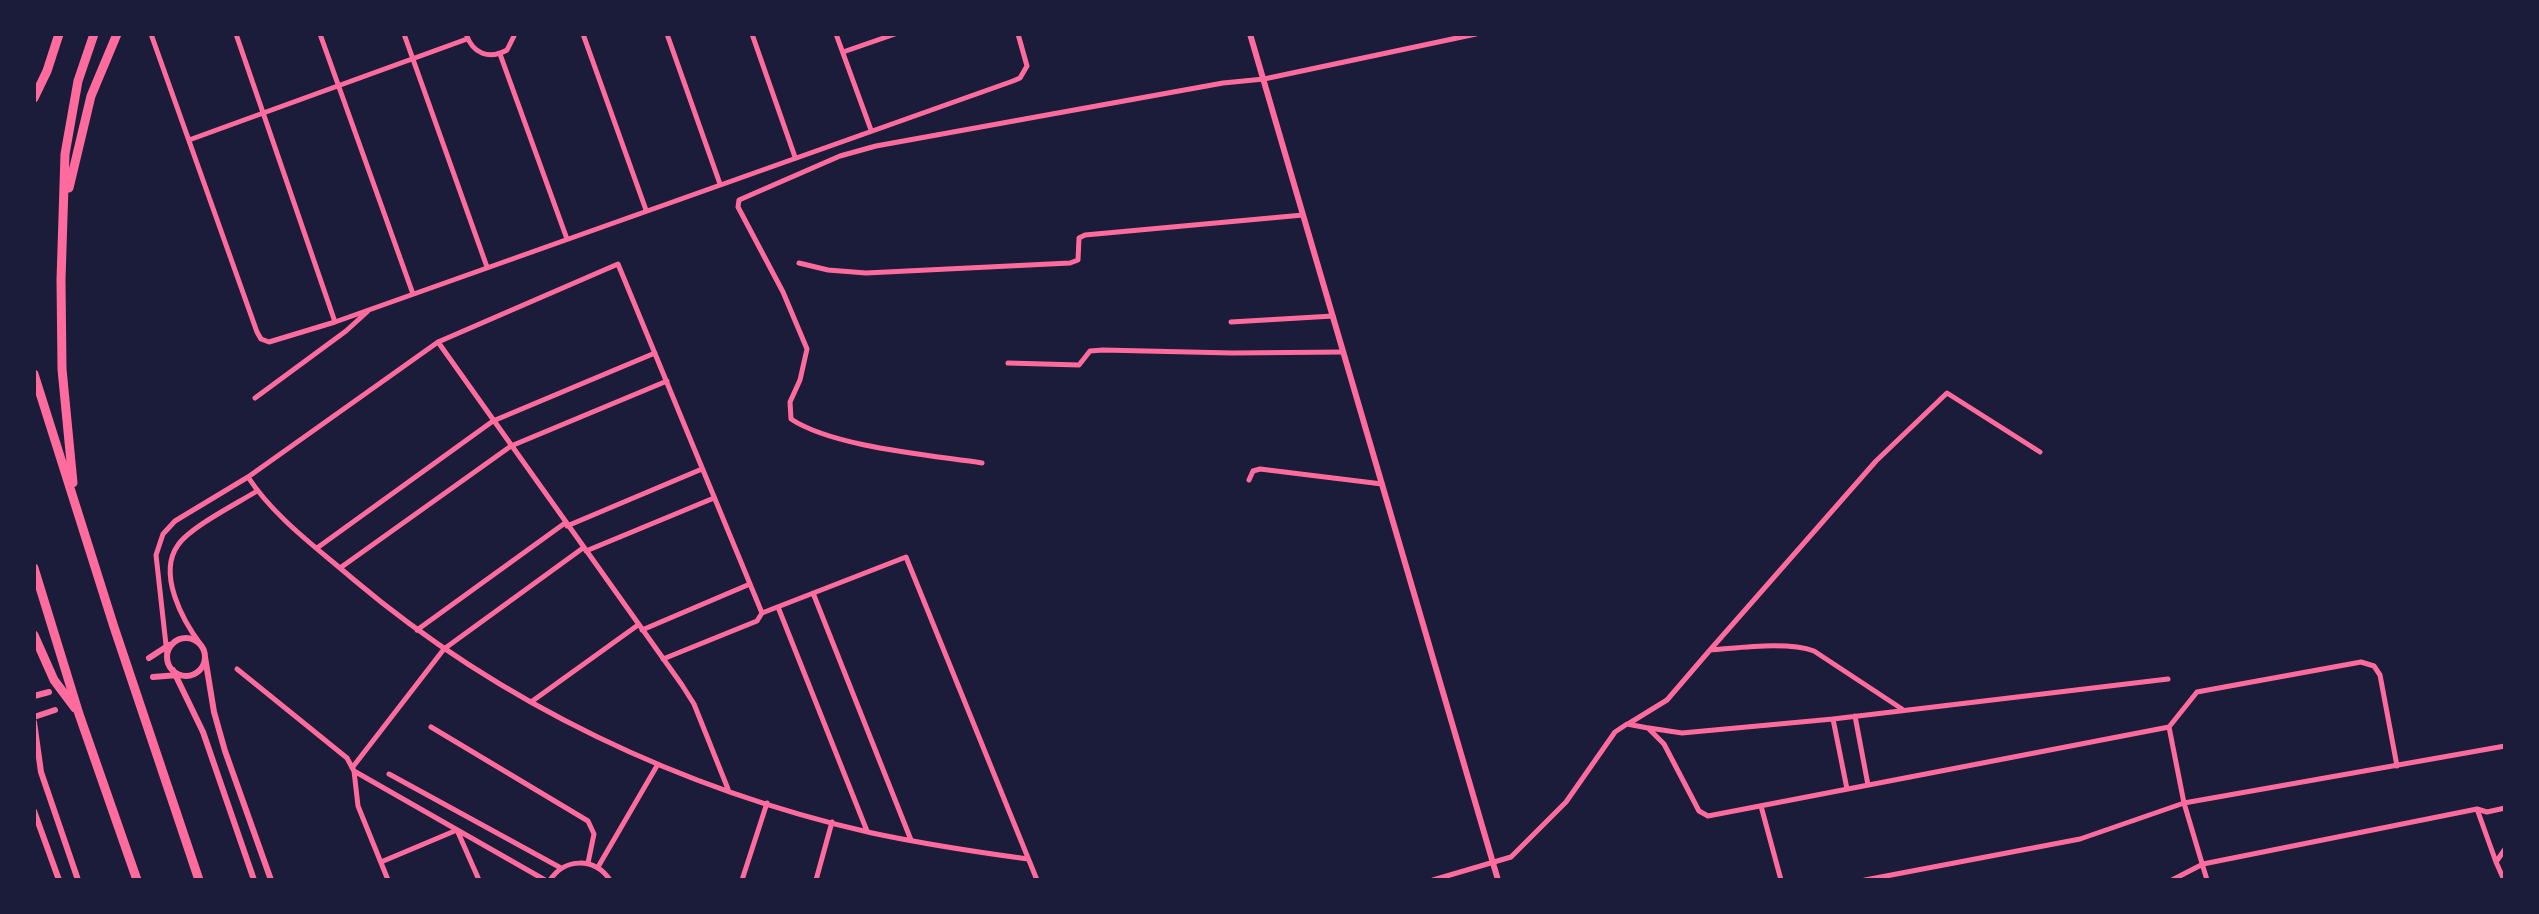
<!DOCTYPE html>
<html>
<head>
<meta charset="utf-8">
<style>
	body { margin:0 }
	#map { position:relative; width:2539px; height:914px; overflow:hidden; background:#1b1b3a; font-family:"Nunito Sans",sans-serif }
	canvas { display:block }
	.frame { position:absolute; inset:0; border:36px solid #1b1b3a; pointer-events:none }
</style>
</head>
<body>
<div id="map">
<canvas width="2539" height="914"></canvas>
<div class="frame"></div>
</div>
<script>
const ctx = document.querySelector('canvas').getContext('2d');
ctx.lineJoin = 'round';
function stroke(path, color, width, dash) { ctx.strokeStyle = color; ctx.lineWidth = width; ctx.lineCap = dash ? 'butt' : 'round'; ctx.setLineDash(dash || []); ctx.stroke(path); }
stroke(new Path2D(`
	M151,34l106,298 4,7 8,3 66,-20 678,-241 7,-3 7,-12 -9,-32
	M236,34l99,288
	M320,34l93,260
	M404,34l83,233
	M466,34c7,20 23,26 41,16l8,-16
	M583,34l63,176
	M667,34l53,150
	M752,34l43,123
	M836,34l35,96
	M843,52l52,-18
	M500,54l67,185
	M189,140l278,-101
	M799,263l29,7 38,3 204,-10 8,-3 1,-22 6,-3 218,-20
	M1231,322l102,-6
	M438,342l244,343 12,19 34,85
	M1008,363l71,2 11,-14 13,-1 129,3 111,-1
	M255,398l91,-67 22,-20
	M982,463c-52,-8 -149,-16 -191,-44l-1,-17 10,-22 7,-31 -24,-57 -45,-85 1,-7 101,-44 36,-10 347,-63 41,-4 212,-45
	M248,477c26,40 69,71 105,102 148,125 330,211 519,254 52,11 104,19 156,26
	M1249,480l4,-9 7,-2 122,15
	M567,526l135,-57
	M317,548l176,-127 162,-68
	M586,551l128,-53
	M340,568l171,-122 156,-65
	M813,593l98,247
	M778,607l89,224
	M417,630l148,-107
	M642,630l108,-46
	M201,645c-18,-24 -44,-71 -23,-100 12,-18 60,-42 79,-54
	M1710,650l166,-189 71,-68 93,59
	M167,654l-11,-99 7,-21 12,-13 73,-44 190,-135 180,-78 144,349
	M663,659l94,-38 5,-8 144,-56 131,323
	M237,669l110,89 7,13 4,35 30,74
	M531,702l107,-77
	M1855,716l13,69
	M1833,719l14,70
	M1628,724l39,-24 43,-50c29,-2 77,-9 104,1l88,58
	M431,727l157,94 6,13 -6,29
	M2169,727l15,76 23,77
	M1649,728l33,5 151,-14 335,-40
	M352,768l92,-119 139,-101
	M354,771l191,109
	M389,774l172,94
	M1761,806l20,74
	M2477,809l19,53
	M381,862l76,-32 22,50
	M598,867l60,-103
	M550,880c15,-22 44,-23 60,0
	M742,880l25,-77
	M816,880l16,-58
	M1433,880l78,-23 55,-55 49,-70 12,-8 21,4 16,16 35,67 9,5 461,-89 28,-35 164,-30 13,4 6,9 17,91
	M1865,880l215,-41 104,-36 321,-57
	M2172,880l31,-16 274,-55 10,3 18,-4
	M2504,880l-8,-18 9,-13`), '#ff6b9d', 5);
stroke(new Path2D(`
	M1250,34l248,846
	M167 657a19 19 0 1 1 38 0a19 19 0 1 1-38 0Z
	M205,657l9,55 11,39 46,129
	M149,658l20,-13
	M173,670l30,62 51,148
	M153,677l25,-2
	M34,696l15,-4
	M34,717l21,-7
	M34,722l7,50 37,108
	M34,811l25,69`), '#ff6b9d', 6);
stroke(new Path2D(`
	M34,98l13,-27 12,-37
	M69,188l22,-92 26,-62
	M34,374l80,253 85,253
	M73,483l-11,-114 -1,-89 4,-126 13,-73 16,-47
	M34,568l45,146 58,166
	M34,635l20,45 21,28`), '#ff6b9d', 9);
</script>
</body>
</html>
